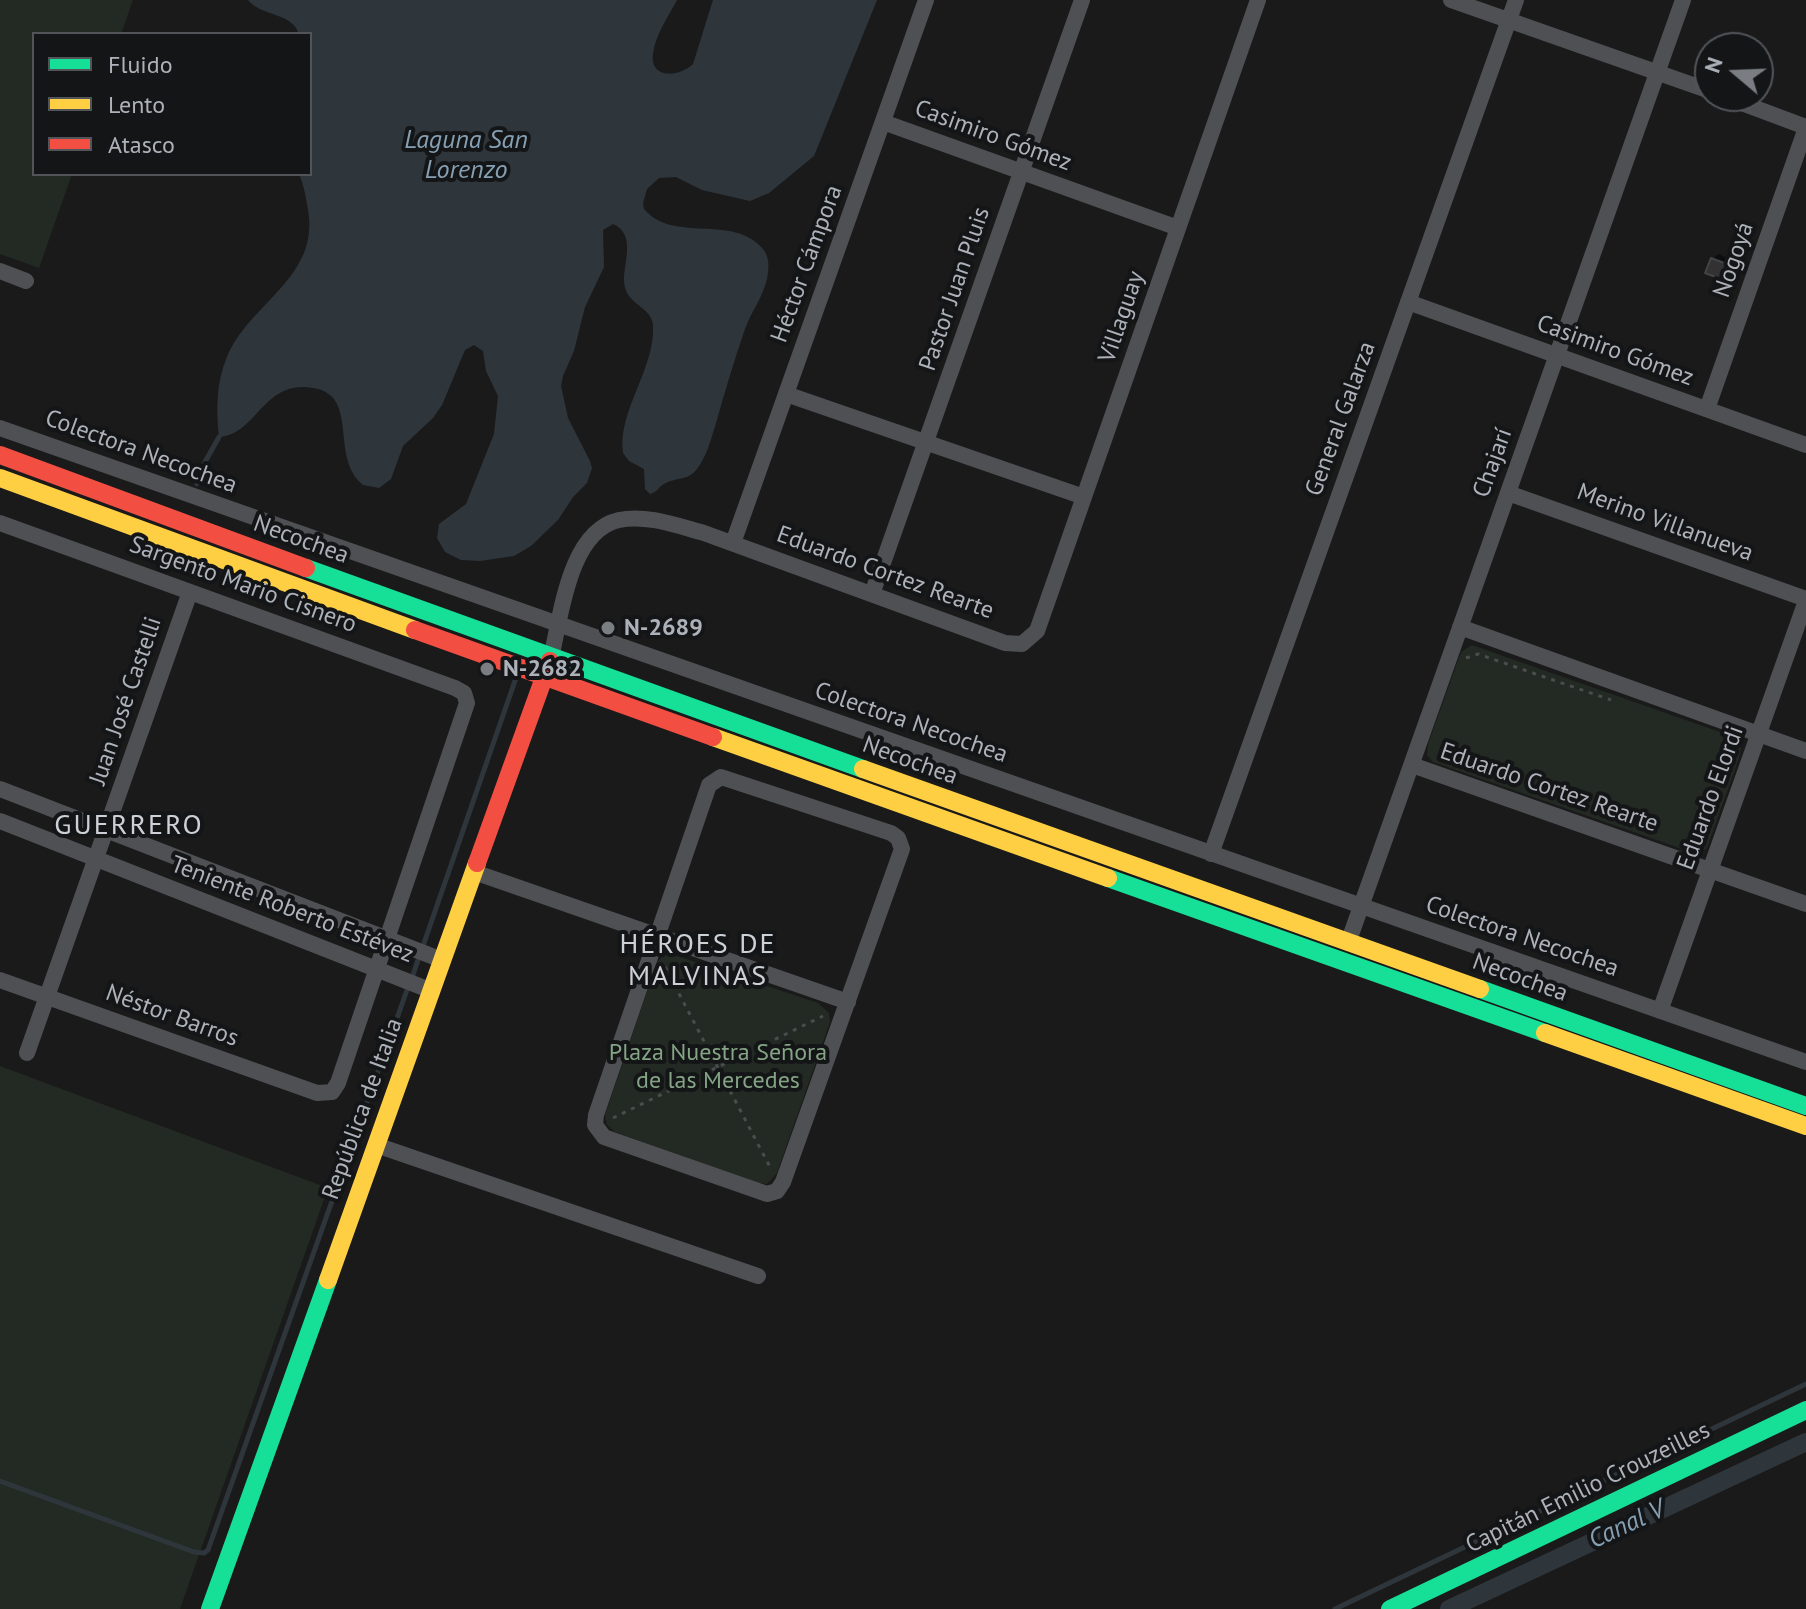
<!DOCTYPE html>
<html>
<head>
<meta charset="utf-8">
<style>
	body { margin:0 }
	#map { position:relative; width:1806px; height:1609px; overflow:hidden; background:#1a1a1b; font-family:"PT Sans",sans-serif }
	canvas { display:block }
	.legend { position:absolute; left:32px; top:32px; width:280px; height:144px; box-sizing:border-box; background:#141517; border:2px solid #515458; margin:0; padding:10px 14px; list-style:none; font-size:24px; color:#adb2ba }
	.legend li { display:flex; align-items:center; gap:16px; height:40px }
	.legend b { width:40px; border:2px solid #515458 }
	.north { position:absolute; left:1694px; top:32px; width:80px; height:80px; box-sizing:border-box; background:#141517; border:2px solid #515458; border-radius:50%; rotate:289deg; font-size:22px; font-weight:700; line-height:32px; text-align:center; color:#adb2ba }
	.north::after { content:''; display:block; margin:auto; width:28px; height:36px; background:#7a7d82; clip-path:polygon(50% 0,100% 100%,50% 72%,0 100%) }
</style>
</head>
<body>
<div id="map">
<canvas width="1806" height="1609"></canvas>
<ul class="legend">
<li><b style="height:10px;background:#16e098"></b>Fluido</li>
<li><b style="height:10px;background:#ffcf43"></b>Lento</li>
<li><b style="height:10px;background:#f24e42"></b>Atasco</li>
</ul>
<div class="north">N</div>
</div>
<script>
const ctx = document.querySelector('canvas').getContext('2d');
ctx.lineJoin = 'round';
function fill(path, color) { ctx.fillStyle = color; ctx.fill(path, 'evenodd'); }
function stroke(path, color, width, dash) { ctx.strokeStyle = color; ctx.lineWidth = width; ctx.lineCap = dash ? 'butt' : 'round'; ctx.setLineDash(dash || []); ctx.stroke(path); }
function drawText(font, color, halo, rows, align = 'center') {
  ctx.font = font + ' "PT Sans",sans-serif'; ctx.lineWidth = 8; ctx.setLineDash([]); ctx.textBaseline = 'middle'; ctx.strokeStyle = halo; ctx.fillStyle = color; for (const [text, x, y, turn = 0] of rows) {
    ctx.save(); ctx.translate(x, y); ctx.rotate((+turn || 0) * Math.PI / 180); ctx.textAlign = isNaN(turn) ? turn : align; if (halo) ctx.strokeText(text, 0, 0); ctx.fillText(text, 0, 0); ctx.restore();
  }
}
fill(new Path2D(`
	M0,0h133l-12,34h-87v140h38l-33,94 -39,-14z
	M1472,645l265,93 4,7 -1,10 -33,93 -7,5 -9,-1 -258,-90 -6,-7 1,-11 33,-92z
	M664,955h10l144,48 11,10 1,9 -53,151 -10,11 -10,-1 -142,-51 -8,-7 -2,-10 52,-153z
	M0,1066l328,122 -148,421h-180z`), '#232923');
fill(new Path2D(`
	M248,0h429c-9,17 -21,34 -24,53 -4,27 27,24 40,11l20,-64h164l-63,156 -45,37 -19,8 -48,-11 -26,-13 -17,1 -12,11 -4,14 1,6c29,35 89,4 119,40 7,9 6,20 4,30 -4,18 -16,33 -22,50 -11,31 -20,63 -29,94 -5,16 -9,33 -19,46 -9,12 -21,8 -33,15 -6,3 -6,8 -14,10l-5,-5 -1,-20 -15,-8 -6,-8c-6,-41 33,-86 30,-128 -1,-19 -29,-20 -29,-45 0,-18 12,-46 -11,-56l-10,6 1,37 -19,40 -11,44 -11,25 -2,10 7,32 22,43 2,7 -5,15 -14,14 -15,23 -27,26 -17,10 -34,5 -19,-1 -16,-8 -8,-14 2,-14 27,-20 28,-70 4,-38 -12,-25 -3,-20 -9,-6 -9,5 -23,55 -9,13 -30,28 -12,33 -12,9 -16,-3c-27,-22 -13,-64 -29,-86 -5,-6 -12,-10 -21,-11 -50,-9 -56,47 -94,49 -3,-27 -3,-54 8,-80 22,-54 93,-79 81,-147 -2,-12 -4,-25 -9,-36h11v-140h-11c-7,-22 -37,-17 -51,-34z`), '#2e363c');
fill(new Path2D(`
	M1718,254l17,7 -10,18 -12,-20z`), '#0007');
stroke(new Path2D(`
	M197,484l8,-22 14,-25
	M424,943l93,-268
	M413,975l5,-15
	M0,1481l194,71 10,1 4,-3 199,-560
	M1335,1609l471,-225`), '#2e363c', 5);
stroke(new Path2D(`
	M1449,1609l357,-167`), '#2e363c', 18);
const building = new Path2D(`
	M1711,258l21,8 -6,15 -21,-8z`);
fill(building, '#323233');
stroke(building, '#434447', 2);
stroke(new Path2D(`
	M1466,658l12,-4 133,46
	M1728,739l6,15
	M665,967l105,200
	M613,1118l210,-102`), '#4a4c4e', 3, [4, 6]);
stroke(new Path2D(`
	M1451,0l259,91
	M1723,96l83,31
	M883,122l295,106
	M0,271l26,10
	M1408,302l398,143
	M786,394l298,103
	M1707,409l99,-281
	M0,428l1806,634
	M1508,493l298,106
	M0,523l455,165 9,5 3,10 -129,380 -6,9 -15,1 -317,-113
	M733,543l193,-543
	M872,594l210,-594
	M1460,627l346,124
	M551,658c10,-42 18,-127 68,-138 27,-6 59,6 85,13l301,110 17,1 15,-13 221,-631
	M1412,765l394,139
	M721,777l170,56 7,5 4,11 -119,333 -6,9 -10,3 -163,-57 -9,-12 1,-10 113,-330z
	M0,789l442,171
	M0,821l432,170
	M1211,854l305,-854
	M474,872l374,130
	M1348,943l335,-943
	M1660,1011l146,-410
	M27,1053l163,-461
	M376,1145l382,131`), '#4f5053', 16);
stroke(new Path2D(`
	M306,568l557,201
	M1108,878l437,155
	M1480,989l326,117
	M210,1609l118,-329
	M1390,1609l416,-199`), '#16e098', 18);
stroke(new Path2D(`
	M0,478l415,152
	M713,737l395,141
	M863,769l617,220
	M1545,1033l261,93
	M328,1280l149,-417`), '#ffcf43', 18);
stroke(new Path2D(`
	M0,455l306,113
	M415,630l298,107
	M477,863l73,-202`), '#f24e42', 18);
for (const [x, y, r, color] of [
	[608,628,8,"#7a7d82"],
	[487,669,8,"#7a7d82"]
]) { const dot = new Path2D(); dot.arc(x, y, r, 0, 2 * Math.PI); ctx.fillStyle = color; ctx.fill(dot); stroke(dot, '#141517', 3); }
drawText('24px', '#adb2ba', '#141517', [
	["Casimiro Gómez",993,136,20],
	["Nogoyá",1734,260,-71],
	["Héctor Cámpora",807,264,-70],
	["Pastor Juan Pluis",955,289,-71],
	["Villaguay",1122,317,-71],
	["Casimiro Gómez",1615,351,20],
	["General Galarza",1341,419,-70],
	["Colectora Necochea",141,452,20],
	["Chajarí",1493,463,-70],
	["Merino Villanueva",1665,523,20],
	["Necochea",301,540,20],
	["Eduardo Cortez Rearte",885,573,20],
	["Sargento Mario Cisnero",243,585,20],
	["Juan José Castelli",126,701,-71],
	["Colectora Necochea",911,723,19],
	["Necochea",910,761,20],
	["Eduardo Cortez Rearte",1549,788,19],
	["Eduardo Elordi",1711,798,-70],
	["Teniente Roberto Estévez",292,910,21],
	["Colectora Necochea",1522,937,19],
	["Necochea",1520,978,20],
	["Néstor Barros",172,1016,20],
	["República de Italia",363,1109,-70],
	["Capitán Emilio Crouzeilles",1588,1488,-26]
]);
drawText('bold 24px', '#adb2ba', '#141517', [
	["N-2689",624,628],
	["N-2682",503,669]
], 'left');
drawText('24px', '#85a485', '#141517', [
	["Plaza Nuestra Señora",718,1053],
	["de las Mercedes",718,1081]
]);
drawText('italic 26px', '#86a0b3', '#141517', [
	["Laguna San",466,141],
	["Lorenzo",466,171],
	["Canal V",1627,1525,-25]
]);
ctx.letterSpacing = '2px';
drawText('28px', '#cdd0d7', '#141517', [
	["GUERRERO",129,826],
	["HÉROES DE",698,945],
	["MALVINAS",698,977]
]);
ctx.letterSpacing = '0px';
</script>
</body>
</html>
